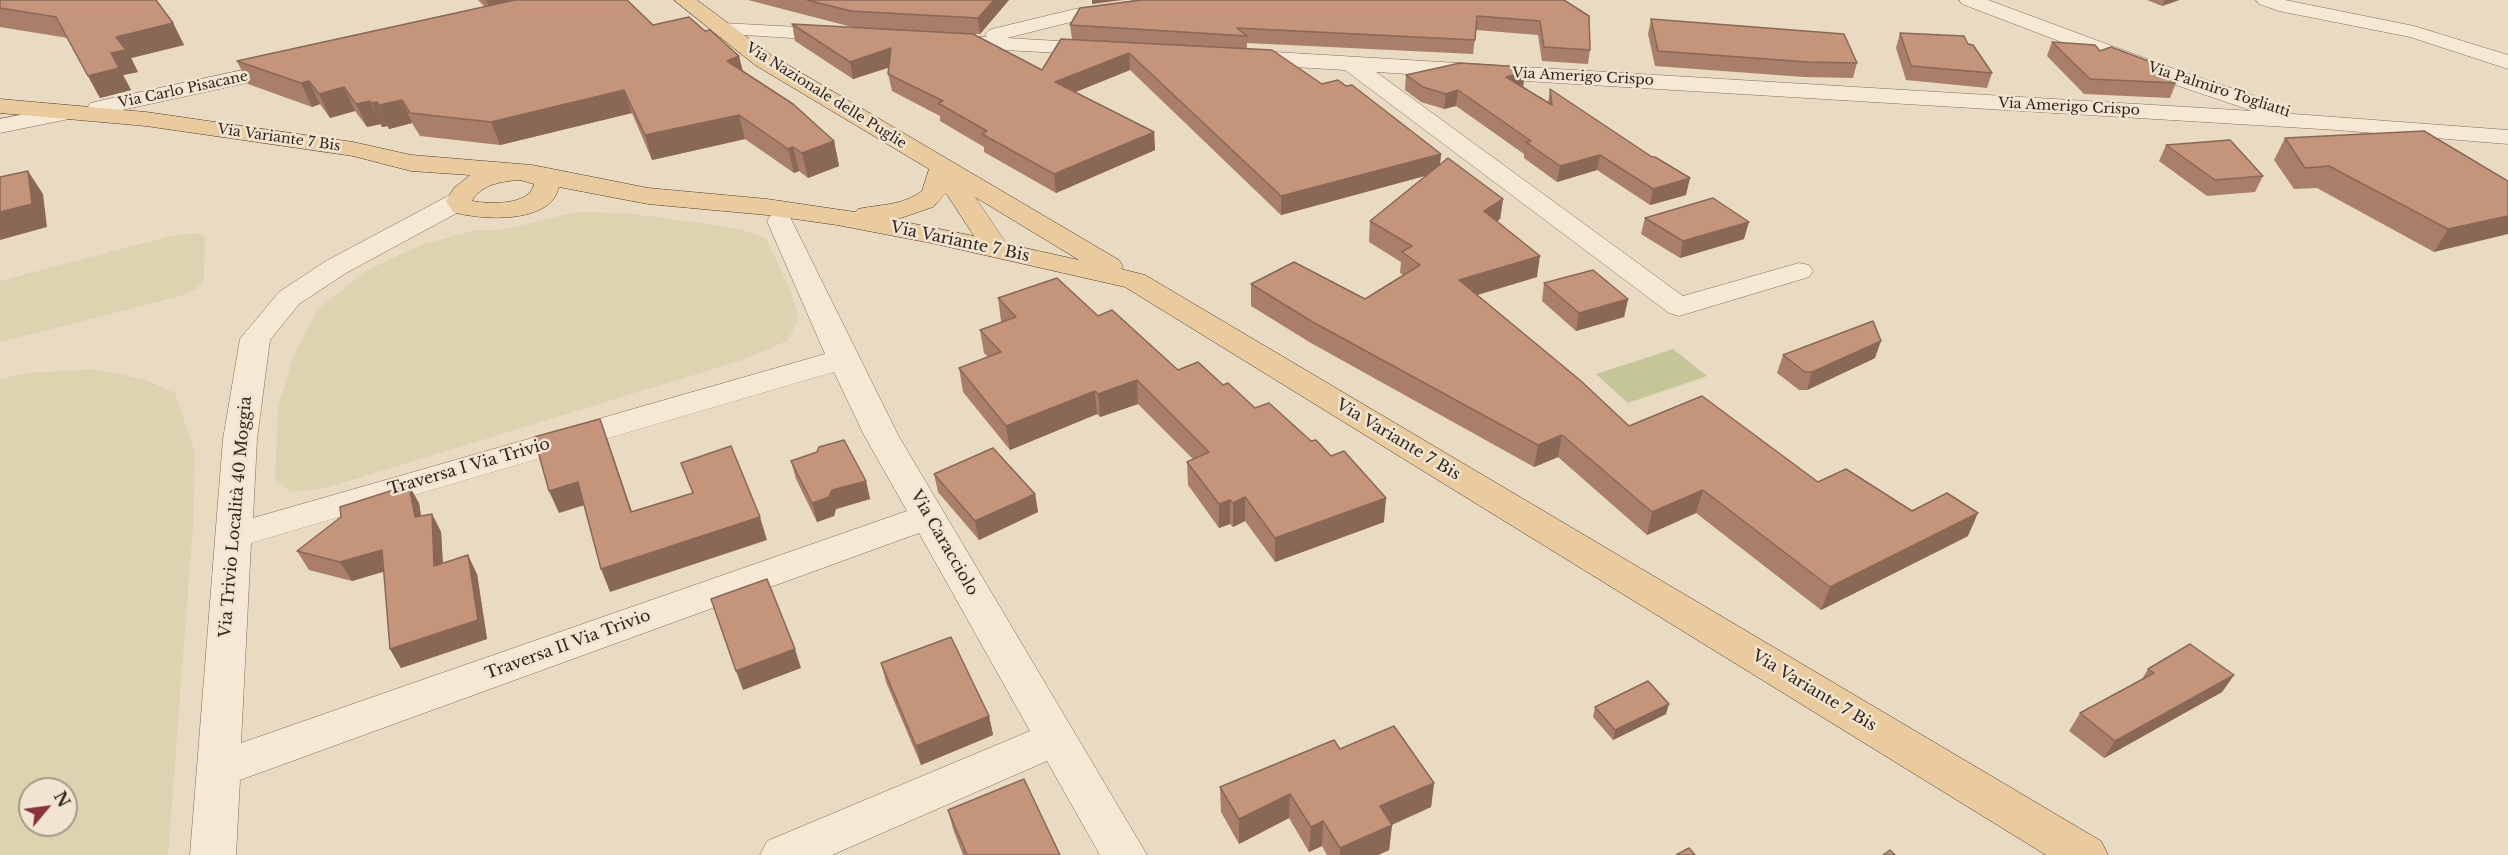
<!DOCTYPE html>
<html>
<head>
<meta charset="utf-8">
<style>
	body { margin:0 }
	#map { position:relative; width:2508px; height:855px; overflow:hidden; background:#e9dac2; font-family:"Libre Baskerville",serif }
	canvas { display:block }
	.north { position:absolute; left:18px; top:777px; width:60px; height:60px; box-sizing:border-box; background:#f1e5d1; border:2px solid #a59989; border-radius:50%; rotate:61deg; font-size:16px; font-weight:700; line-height:24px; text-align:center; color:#32261e }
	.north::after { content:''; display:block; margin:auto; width:21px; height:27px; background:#8a3139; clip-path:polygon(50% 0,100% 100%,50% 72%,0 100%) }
</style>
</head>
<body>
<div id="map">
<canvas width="2508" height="855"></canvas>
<div class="north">N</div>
</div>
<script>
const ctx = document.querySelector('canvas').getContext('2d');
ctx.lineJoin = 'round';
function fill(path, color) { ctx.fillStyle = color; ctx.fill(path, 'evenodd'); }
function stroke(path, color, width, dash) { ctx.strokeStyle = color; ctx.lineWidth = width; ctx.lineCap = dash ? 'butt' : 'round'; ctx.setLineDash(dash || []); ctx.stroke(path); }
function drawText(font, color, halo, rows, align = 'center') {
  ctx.font = font + ' "Libre Baskerville",serif'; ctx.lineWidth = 5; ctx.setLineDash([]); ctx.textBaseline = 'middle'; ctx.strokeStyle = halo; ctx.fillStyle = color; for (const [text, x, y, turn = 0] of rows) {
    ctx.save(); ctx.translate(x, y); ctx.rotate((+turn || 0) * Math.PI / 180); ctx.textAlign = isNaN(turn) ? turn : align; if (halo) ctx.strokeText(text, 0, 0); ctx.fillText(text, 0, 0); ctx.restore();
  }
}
fill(new Path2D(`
	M575,212l50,1 69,9 45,7 27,9 24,52 9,29 -12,22 -48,20 -413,127 -35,4 -16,-13 3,-71 15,-51 24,-47 50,-40 57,-26 51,-14h27z
	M194,233l11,3 -1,45 -8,8 -15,7 -181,46v-61l170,-45z
	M95,369l51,11 29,13 20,59 -2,74 -25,329h-168v-476l28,-6zM30,789h36v36h-36z`), '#ded3b0');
fill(new Path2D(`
	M1673,349l34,27 -79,27 -32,-29z`), '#c4c697');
const minor = new Path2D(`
	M1139,0h54l-3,4 -7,2 -108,15 -68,17 102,6 3,5 -3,5 -8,1 -156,-8 -8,-1 -3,-5 3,-5 8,-1 42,2 -2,-3 4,-4 7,-2 79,-19z
	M1959,0h29l189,70 93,31 4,5 -7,6 241,18v14l-171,-14 -961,-58 307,224 116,-33 10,2 4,6 -4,6 -130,39 -10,-3 -324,-243 -103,-6 -8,-2 -3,-5 3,-5 8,-2 1011,61 -92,-31 -199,-76z
	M2256,0h29l129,26 94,29v14l-98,-32 -131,-26 -20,-7z
	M722,23l115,6 8,1 3,5 -3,5 -8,1 -122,-8 -4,-4 4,-4z
	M289,60l8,2 3,5 -3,5 -198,43 -8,-2 -4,-5 4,-5 8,-2z
	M66,106l8,2 4,5 -4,5 -74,15v-14z
	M459,193l9,2 4,6 -4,6 -122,66 -47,31 -29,36 -13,99 -4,79 572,-164 -58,-133 4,-6 9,-2 9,2 109,220 249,420h-47l-53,-94 -215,94h-72l7,-14 263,-110 -111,-198 -679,247 -4,75h-46l33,-416 17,-100 39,-47 47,-31 124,-66zM834,372l30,63 43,76 -666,232 10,-200z`);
const major = new Path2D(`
	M674,0h23l74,55 348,205 4,6 -2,3 24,6 956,566 7,14h-62l-921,-568 -189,-43 -99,-19 -70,-10 -119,-11 -89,-17c-8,38 -79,33 -106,25l-7,-11 8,-13 16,-13 -59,-4 -58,-15 -207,-30 -146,-13v-14l146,13 207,30 58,13 121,10 116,23 119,11 88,13 3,-3c23,-5 44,-3 64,-18l7,-22 -174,-104zM520,180l14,4c-4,22 -45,20 -62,17 9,-17 31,-20 48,-21zM946,193l28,43 -79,-16 38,-13zM975,197l104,63 -72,-16z`);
stroke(minor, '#816c5b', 1);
stroke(major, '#4f3b2f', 1);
fill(minor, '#f5e8d4');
fill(major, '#e9cb9d');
fill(new Path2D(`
	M0,0l173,23 11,22 -53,13 7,14 -15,3 8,15 -31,8 -32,-60 -68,-11z
	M478,0h149l26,25 90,47 91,69 5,25 -31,12 -9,-7 -5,2 -49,-34 -93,21 -20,-47 -132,32 -80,-9 -8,-13 -23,6 -1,-3 -6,1 -1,-3 -14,3 -12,-16 -25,7 -10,-14 -8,3 -64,-23 -11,-23 248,-54z
	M748,0h261l-29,34h-7l69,36 30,-31 -2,-14 494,-25 26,50 -2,14 -46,-3 -4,-26 -62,-5 -3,24 -226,-11v6l75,35 119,70 -1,10 63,35 -3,20 -3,2 40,56 -60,18 152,131 283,85 56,25 -147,74 -125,-97 -49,22 -89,-78 -24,10 -223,-124 -60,-37v-22l114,15 38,-24 -3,-2 1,-11 -32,-20 1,-21 55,-45 -144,39 -151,-145 -55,22 79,40 1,18 -99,43 -72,-41v-5l-44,-26v-5l-48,-25 -4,-17 1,-7 -36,12 -58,-38 -3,-17 60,4v-1z
	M2147,0h32l-17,6z
	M1651,19l206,44 -4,15 -49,-1 -149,-11 -7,-32z
	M1900,33l68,11 24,29 -5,15 -81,-8 -10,-32z
	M2052,42l48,9 76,32 -6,15 -86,-4 -37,-38z
	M1525,72l-2,15 25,16 2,-14 136,106 -36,10 -53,-35 -40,12 -33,-24v-4l-68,-48 -12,3 -23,-7 -16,-12 1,-15z
	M2285,138l223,43 -74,71 -117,-64 -23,1 -20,-29z
	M2166,145l97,31 -8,16 -48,4 -48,-35z
	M1645,218l99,21 -64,19 -39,-24z
	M1544,283l84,16 -4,18 -48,14 -34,-30z
	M998,298l100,18 80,54 45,15 161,137 -109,40 -30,-41 -12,6 -3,-3 -11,4 -31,-43 -1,-23 6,-3 -55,-55 -38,13 -3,-3 -87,36 -47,-58 -4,-24 29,-11 -4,-4 -4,-23 22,-8 -1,-1z
	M1783,355l92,3 -68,32h-8l-22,-17z
	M791,461l75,20 4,18 -34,10 -2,7 -17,6 -21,-43z
	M934,474l101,20 3,18 -59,28 -41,-48z
	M419,503l2,13 11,-2 9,18 2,31 34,11 10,65 -86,29 -11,-19 -6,-78 -32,10 -43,-11 -12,-19z
	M881,663l108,53 4,19 -72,30 -35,-83z
	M2148,669l86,6 -12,17 -118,66 -35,-27 11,-18 62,-34z
	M1595,707l71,7 -53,26 -20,-23z
	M1340,749l94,34 -3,24 -39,18 -3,25 -11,5h-51l-5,-9 -13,6 -20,-34 -50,26 -18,-32 -1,-25z
	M948,810l112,45h-97l-10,-26z`), '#a97f6a');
fill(new Path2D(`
	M486,0h60l-55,12z
	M994,0h15l-29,34 -2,-16z
	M1092,0h31l-31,4z
	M2165,0h14l-17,6z
	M173,23l11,22 -53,13 7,14 -15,3 8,15 -31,8 -12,-22 23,-23 5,-16z
	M891,48l3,18 -41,13 -3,-17z
	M1129,53l1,17 -74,30 -1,-18z
	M739,56l6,23 -18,-18z
	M1525,72l-2,15 -17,-10z
	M309,81l11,23 -8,3 -11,-24z
	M344,87l11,24 -25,7 -11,-24z
	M624,90l8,23 -132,32 -9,-23z
	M1458,90l-2,16 -12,3 2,-15z
	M402,100l10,23 -23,6 -10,-24z
	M370,101l11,23 -14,3 -11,-23z
	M377,102l11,24 -6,1 -10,-24z
	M739,115l6,24 -93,21 -7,-25z
	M1154,132l1,18 -99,43 -2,-19z
	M834,141l5,25 -31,12 -6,-25z
	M793,147l6,24 -5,2 -6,-24z
	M1441,154l-2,18 -158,43v-19z
	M1600,155l-3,15 -40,12 3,-16z
	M28,171l15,23 4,33 -47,13v-28z
	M1690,178l-4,17 -36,10 3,-16z
	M1503,199l-3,20 -18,13 2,-21z
	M2508,216v18l-74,18 14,-23z
	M1749,222l-5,17 -64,19 3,-17z
	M1540,256l-3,21 -80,24 2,-21z
	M1628,299l-4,18 -48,14 3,-18z
	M1881,341l-6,17 -68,32 5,-18z
	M1137,380l1,24 -38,13 -2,-23z
	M1095,391l2,23 -87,36 -4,-24z
	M600,419l8,22 32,94 -9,-23z
	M1562,435l-4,22 -24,10 4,-22z
	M866,481l4,18 -34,10 -2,7 -17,6 -5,-19 20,-13z
	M578,482l10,22 -29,9 -10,-22z
	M409,485l10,18 5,33 -9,-19z
	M1703,490l-7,23 -49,22 5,-23z
	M1035,494l3,18 -59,28 -4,-19z
	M1245,497v24l-12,6v-24z
	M1386,498l-2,24 -109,40v-24z
	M1230,500v24l-11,4v-24z
	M1978,513l-10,23 -147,74 9,-23z
	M432,514l9,18 3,53 -10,-19z
	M760,517l7,23 -157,52 -9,-23z
	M382,550l11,19 -41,12 -12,-19z
	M468,555l9,19 10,65 -86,29 -11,-19z
	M795,649l6,19 -58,22 -7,-19z
	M2234,675l-12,17 -118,66 11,-17z
	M1669,704l-3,10 -53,26 2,-10z
	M989,716l4,19 -72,30 -5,-19z
	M1434,783l-3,24 -54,24 3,-25z
	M1290,794l-1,24 -50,26v-25z
	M1323,821l-1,25 -13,6 2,-25z
	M1392,825l-3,25 -11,5h-38v-7z`), '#896856');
const building = new Path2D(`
	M0,0h156l17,23 -57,14 10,13 -15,3 8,15 -31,8 -32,-59 -56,-9z
	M515,0h112l26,25 36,-8 16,14 5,-1 29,26 -12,5 66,43 41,37 -32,12 -9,-6 -5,2 -49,-34 -94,20 -21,-45 -133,32 -81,-9 -8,-13 -23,5 -2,-3 -5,1 -2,-2 -14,3 -12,-17 -25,7 -10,-13 -8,2 -64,-22z
	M807,0h187l-16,18 -129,-7h2z
	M1142,0h422l25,16 1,34 -46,-3 -4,-26 -63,-5 -2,24 -238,-12 10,8 -177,-11 10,-17z
	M1651,19l193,15 13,29 -49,-1 -150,-11z
	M792,24l181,10 69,36 19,-31 211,11 50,34 16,-4 8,6 6,-1 89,69 -160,42 -152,-143 -74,29 99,50 -100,42 -72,-40 5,-3 -49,-28 5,-2 -55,-27 3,-26 -41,14z
	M1900,33l64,3 4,8 5,1 19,28 -81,-7z
	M2052,42l43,3 5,6 11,-4 48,18 17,18 -86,-4z
	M1460,63l63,4 2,5 -19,5 46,28 -2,-16 102,68h3l35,21 -37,11 -53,-34 -40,11 -34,-24 5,-1 -73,-51 -12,4 -23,-7 -17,-12z
	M2424,131l84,50v35l-60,13 -119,-63 -24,2 -20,-30z
	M2230,140l33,36 -48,4 -49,-35z
	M1448,158l55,41 -19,12 56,45 -81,24 122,101 48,45 73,-30 116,86 28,-13 66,42 35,-18 31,20 -148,74 -127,-97 -51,22 -90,-77 -24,10 -227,-124 -60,-37 43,-22 71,37 55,-34 -18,-13 10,-6 -42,-25z
	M28,171l4,33 -32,8v-35z
	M1713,198l36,24 -66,19 -38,-23z
	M1593,270l35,29 -49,14 -35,-30z
	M1057,278l41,38 14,-6 66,60 20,-8 25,23 5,-2 27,25 14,-5 42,38 5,-1 15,16 13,-5 42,47 -111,40 -30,-41 -12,6 -3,-3 -11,4 -32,-42 22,-10 -72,-72 -39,14 -3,-3 -89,35 -47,-58 42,-16 -21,-22 36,-13 -18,-19z
	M1873,321l8,20 -69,31h-7l-22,-17z
	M600,419l31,93 62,-19 -12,-30 50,-17 29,71 -159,52 -23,-87 -29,9 -15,-54z
	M844,440l22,41 -34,9 -3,7 -17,6 -21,-42 26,-9 2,-5z
	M993,448l42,46 -60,27 -41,-47z
	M409,485l6,32 17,-3 2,52 34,-11 10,65 -88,29 -8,-99 -42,12 -43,-11 44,-34 -1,-10z
	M767,579l28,70 -59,22 -25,-72z
	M951,637l38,79 -73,30 -35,-83z
	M2190,644l44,31 -119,66 -35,-28 74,-40 -6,-4z
	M1648,681l21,23 -54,26 -20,-23z
	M1394,726l40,57 -54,23 12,19 -52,23 -17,-27 -12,6 -21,-33 -51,25 -19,-32 114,-47 6,9z
	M1024,779l36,76h-93l-19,-45z
	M1689,848l6,7h-19z
	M1890,850l5,5h-12z`);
fill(building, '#c4947b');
stroke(building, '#896856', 1.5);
drawText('14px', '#32261e', '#f1e5d1', [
	["Via Amerigo Crispo",1583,77,3],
	["Via Carlo Pisacane",183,90,-12],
	["Via Palmiro Togliatti",2219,90,18],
	["Via Nazionale delle Puglie",826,96,32],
	["Via Amerigo Crispo",2069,107,3],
	["Via Variante 7 Bis",279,138,8]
]);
drawText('16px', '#32261e', '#f1e5d1', [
	["Via Variante 7 Bis",960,242,12],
	["Via Variante 7 Bis",1398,440,31],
	["Traversa I Via Trivio",469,467,-16],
	["Via Trivio Località 40 Moggia",236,517,-85],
	["Via Caracciolo",944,543,60],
	["Traversa II Via Trivio",568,645,-20],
	["Via Variante 7 Bis",1814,691,31]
]);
</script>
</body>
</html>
